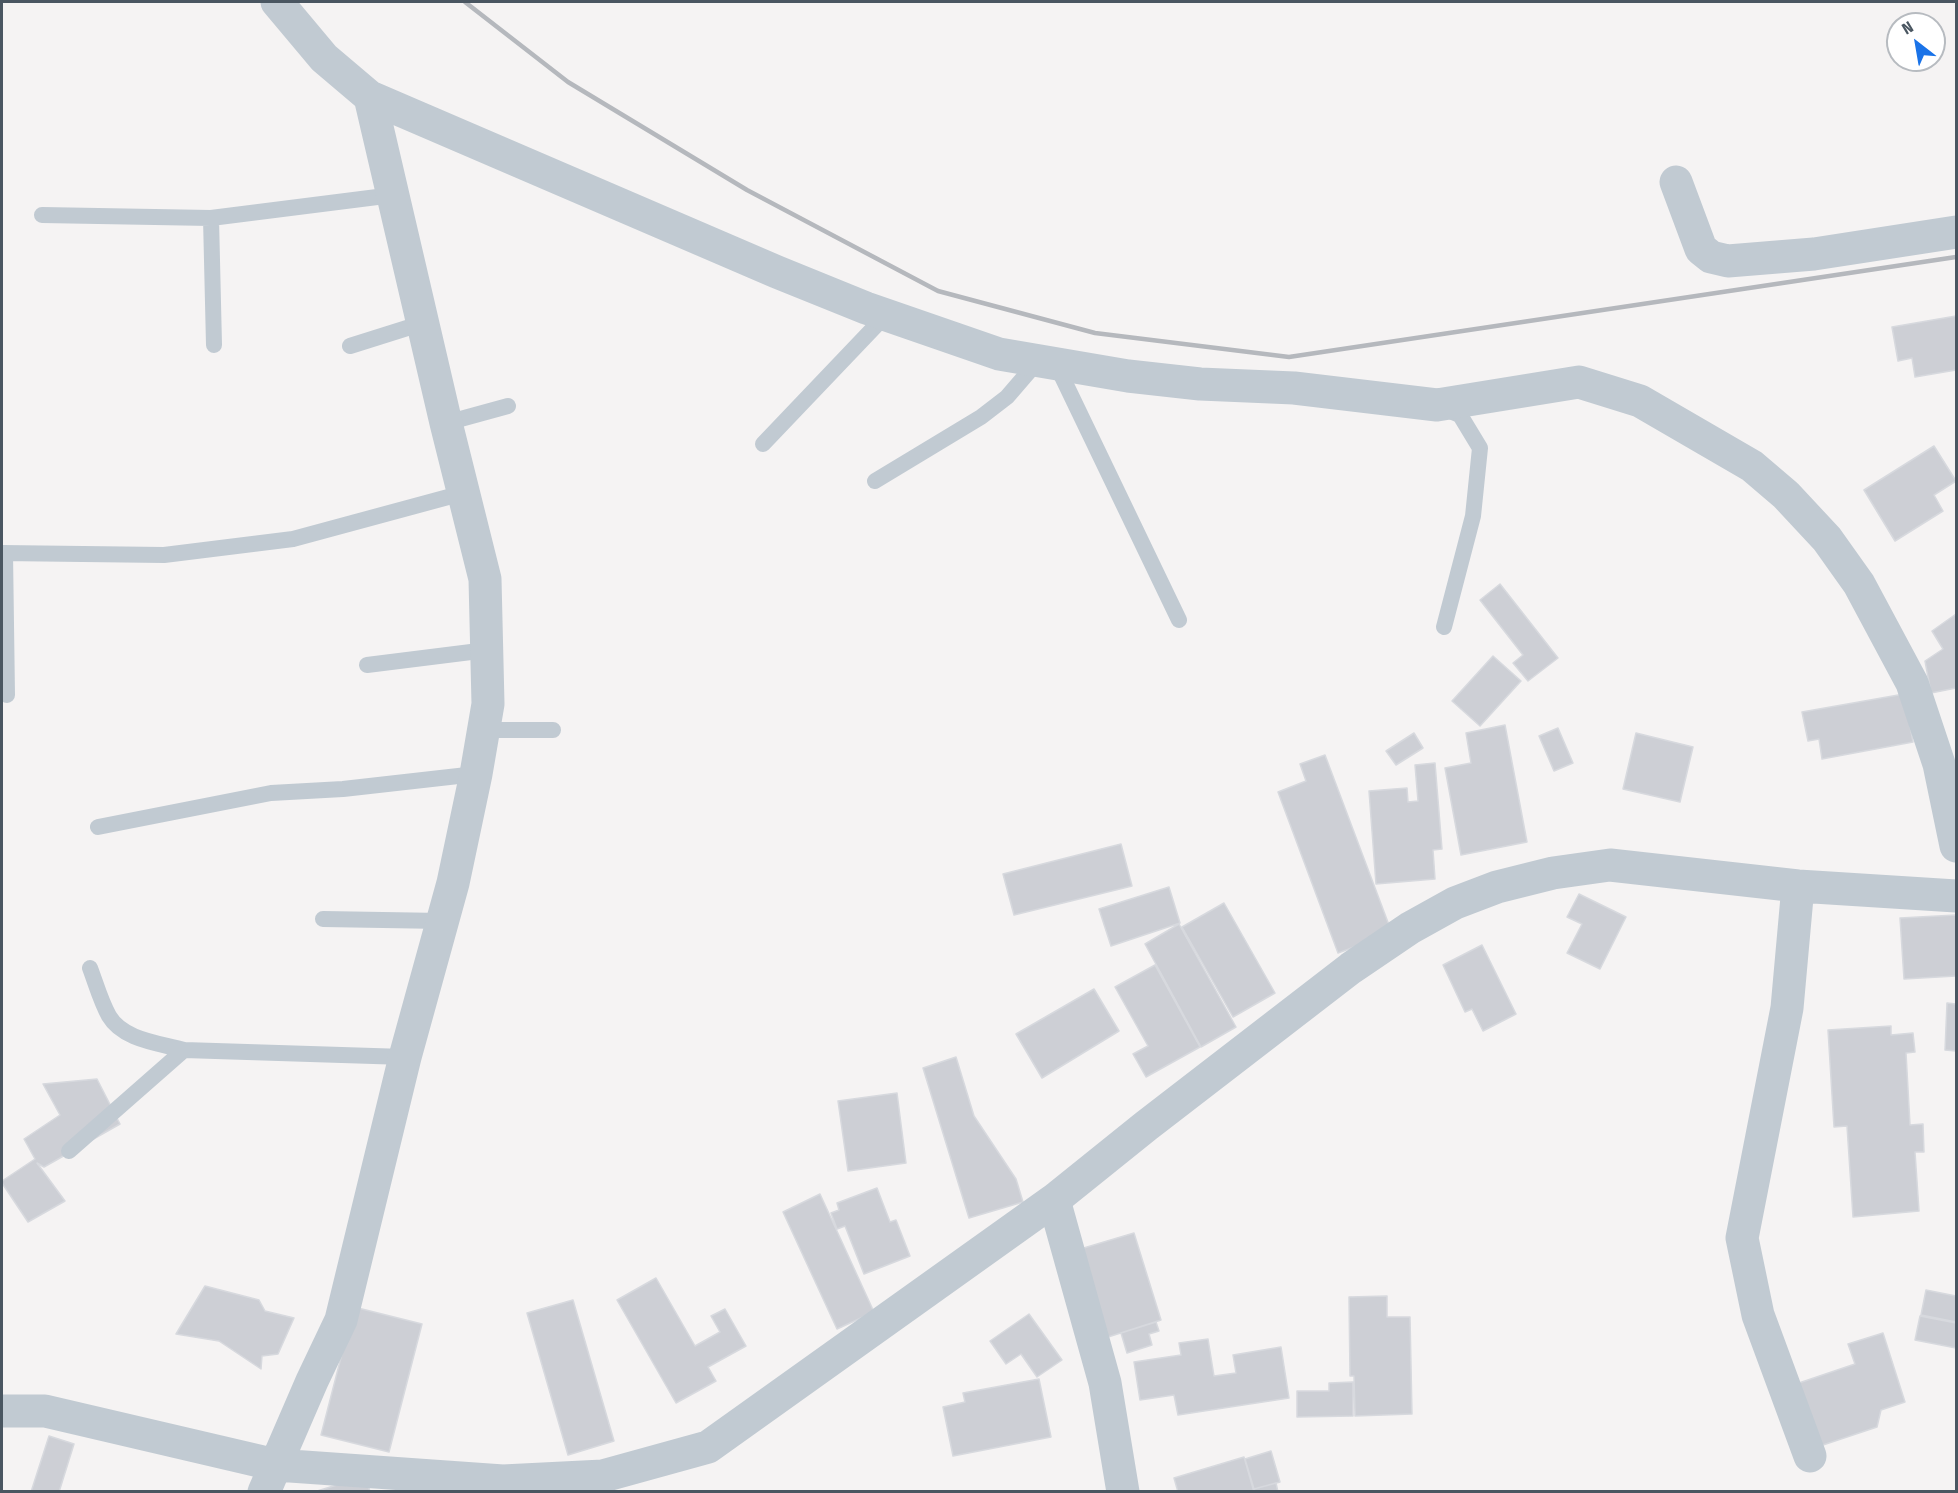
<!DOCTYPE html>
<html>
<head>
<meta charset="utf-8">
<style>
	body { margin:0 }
	#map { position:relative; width:1958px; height:1493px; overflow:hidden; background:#f5f3f3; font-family:"Fira Sans Condensed",sans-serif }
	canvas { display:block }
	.frame { position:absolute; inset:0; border:3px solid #4a5661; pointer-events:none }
	.north { position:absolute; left:1886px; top:12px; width:60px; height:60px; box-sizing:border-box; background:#fff; border:2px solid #b7bbc0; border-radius:50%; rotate:329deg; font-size:16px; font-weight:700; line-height:24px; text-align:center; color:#4a5661 }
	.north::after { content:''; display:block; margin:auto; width:21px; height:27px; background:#1a73e8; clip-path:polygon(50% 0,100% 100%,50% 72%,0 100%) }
</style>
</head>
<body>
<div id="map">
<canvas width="1958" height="1493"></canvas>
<div class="frame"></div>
<div class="north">N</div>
</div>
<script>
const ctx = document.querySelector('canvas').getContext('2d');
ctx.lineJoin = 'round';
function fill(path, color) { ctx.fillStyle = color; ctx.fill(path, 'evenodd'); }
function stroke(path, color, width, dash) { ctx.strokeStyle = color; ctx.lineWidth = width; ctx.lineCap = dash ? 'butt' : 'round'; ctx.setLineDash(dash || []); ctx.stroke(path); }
const building = new Path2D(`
	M1956,316v59v-5l-41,7 -3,-19 -14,3 -6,-34z
	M1934,446l22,35 -22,14 9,16 -48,30 -31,-51z
	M1500,584l58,74 -30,23 -15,-18 10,-8 -43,-55z
	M1956,614v74l-25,5 -6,-32 18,-12 -11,-18z
	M1493,656l28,25 -41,45 -28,-25z
	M1904,694l9,48 -91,17 -3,-20 -11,2 -6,-29z
	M1505,725l22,117 -66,13 -16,-87 26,-5 -5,-30z
	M1558,728l15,35 -19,8 -15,-35z
	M1414,733l9,15 -27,17 -10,-14z
	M1636,733l57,14 -13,55 -57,-13z
	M1325,755l67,178 -54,20 -60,-161 28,-11 -6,-17z
	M1435,763l7,86 -9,1 2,29 -59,5 -7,-93 38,-3 1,14 10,-1 -3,-36z
	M1121,844l11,42 -118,29 -11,-41z
	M1169,887l11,36 -69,23 -12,-37z
	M1579,894l47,23 -26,52 -33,-16 15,-29 -15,-7z
	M1224,903l51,90 -42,24 -51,-90z
	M1956,915v61l-52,3 -4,-61z
	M1179,924l57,103 -35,20 -56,-103z
	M1482,945l34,69 -33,17 -11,-22 -7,3 -22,-47z
	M1155,965l45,82 -54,30 -13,-23 15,-8 -33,-59z
	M1094,989l25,42 -77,47 -26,-44z
	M1947,1003l9,1v47l-11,-1z
	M1891,1026v9l22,-2 2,19 -9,1 4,72 13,-1 1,28h-9l4,59 -66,6 -6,-91 -13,1 -6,-97z
	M956,1057l18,59 42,63 7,23 -54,16 -46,-150z
	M97,1079l23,45 -76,43 -7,-4 28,38 -37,21 -26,-39v-2l33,-22 -11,-20 36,-24 -17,-31z
	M897,1093l9,70 -58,8 -10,-70z
	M877,1188l13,34 6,-2 14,36 -46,18 -19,-48 -8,3 -6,-16 8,-3 -2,-7z
	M820,1194l54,118 -37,17 -54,-117z
	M1134,1233l27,87 -56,18 -28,-88z
	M656,1278l39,68 25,-14 -9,-16 14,-7 21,37 -38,21 8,14 -40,22 -59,-103z
	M205,1286l54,14 6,11 29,7 -16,36 -16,2 -1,13 -42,-28 -43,-7z
	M1926,1290l30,6v26l-35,-7z
	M1387,1296v21h23l2,97 -57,2 -1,-40h-4l-1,-79z
	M573,1300l41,141 -46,14 -41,-142z
	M354,1307l68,17 -33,128 -68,-17z
	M1029,1314l33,46 -25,17 -16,-23 -15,10 -16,-23z
	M1920,1316l36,7v25l-41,-8z
	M1156,1322l3,9 -10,3 3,11 -25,8 -6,-20z
	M1883,1333l22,69 -24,8 -4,17 -63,21 -21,-63 62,-21 -7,-20z
	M1208,1339l6,37 22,-3 -3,-18 48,-8 8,51 -111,17 -4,-20 -34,5 -6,-38 47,-7 -2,-12z
	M1039,1379l12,58 -98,19 -10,-49 22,-5 -2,-9z
	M1353,1382v34l-56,1v-26h32v-8z
	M49,1436l25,8 -15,48h-28z
	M1271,1451l9,31 -26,7 -9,-30z
	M1244,1457l10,35h-76l-4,-14z
	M366,1476l4,16h-56z
	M1276,1483l2,9h-23l-1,-3z`);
fill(building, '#cdcfd5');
stroke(building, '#d7d9de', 1.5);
stroke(new Path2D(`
	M42,215l169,3 182,-23
	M211,218l3,127
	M350,346l73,-23
	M1056,364l123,256
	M1443,408l17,7 20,33 -7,68 -29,111
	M446,423l62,-17
	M763,444l123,-129
	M875,481l106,-64 26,-20 31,-36
	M2,553l162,2 129,-16 170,-46
	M5,553l2,142
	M367,665l120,-15
	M483,730h70
	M98,827l173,-34 72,-4 133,-15
	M323,919l120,2
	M90,968c6,16 11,34 19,48 14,24 50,27 75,34
	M69,1151l115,-101 221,7`), '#c1cad2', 16);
stroke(new Path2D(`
	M370,97l407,175 89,36 133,46 129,22 72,8 94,4 143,17 142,-23 61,19 112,65 34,29 41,44 32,45 53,99 27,81 17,82
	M1676,182l25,67 10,8 17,4 86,-7 142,-22
	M1798,886l-11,122 -45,230 16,77 52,141
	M1054,1200l51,183 18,109
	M2,1411h43l231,54 227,16 100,-5 105,-29 346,-247 92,-74 205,-158 59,-40 45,-25 42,-16 56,-14 57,-8 188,21 158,10
	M264,1492l48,-111 29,-61 64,-263 48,-174 23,-109 12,-70 -3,-125 -39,-156 -76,-326 -46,-39 -47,-56`), '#c1cad2', 33);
stroke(new Path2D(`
	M465,2l103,80 179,108 191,101 157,42 194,24 667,-100`), '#b5b8bd', 4.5);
</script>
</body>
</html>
